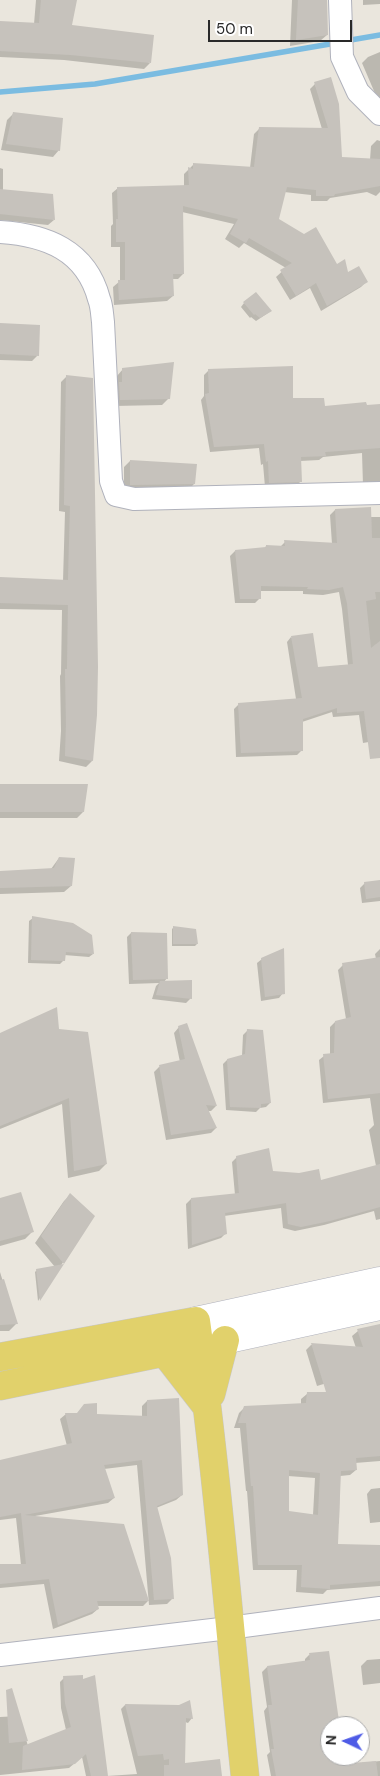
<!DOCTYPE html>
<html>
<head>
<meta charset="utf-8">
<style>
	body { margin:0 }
	#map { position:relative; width:380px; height:1776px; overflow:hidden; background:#eae6dd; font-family:"DM Sans",sans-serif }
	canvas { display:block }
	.north { position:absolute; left:320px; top:1716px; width:50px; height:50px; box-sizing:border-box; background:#fff; border:1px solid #a9a9a9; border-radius:50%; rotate:273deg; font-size:14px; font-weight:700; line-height:20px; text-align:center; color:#292929 }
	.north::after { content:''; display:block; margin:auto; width:18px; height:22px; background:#4e5be6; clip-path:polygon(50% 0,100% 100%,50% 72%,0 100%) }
	.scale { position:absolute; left:208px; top:20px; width:144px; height:22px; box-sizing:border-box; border:2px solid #292929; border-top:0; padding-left:6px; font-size:15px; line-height:18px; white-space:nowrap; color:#292929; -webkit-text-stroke:4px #fff; paint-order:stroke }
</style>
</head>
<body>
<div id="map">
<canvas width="380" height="1776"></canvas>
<div class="north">N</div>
<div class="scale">50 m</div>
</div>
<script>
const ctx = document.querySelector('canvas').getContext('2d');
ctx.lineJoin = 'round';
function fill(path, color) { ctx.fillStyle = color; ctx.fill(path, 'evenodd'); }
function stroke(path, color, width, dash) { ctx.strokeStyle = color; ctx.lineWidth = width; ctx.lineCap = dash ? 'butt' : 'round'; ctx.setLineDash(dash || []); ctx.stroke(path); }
fill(new Path2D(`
	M36,0h40l-5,26 79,37 -6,6 -80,-9 -64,-3v-35l34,2z
	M292,0h34l1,35 -7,6 -30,5z
	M363,0h17v4l-17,1z
	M380,52v53l-18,-42 6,-6z
	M315,84l26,74 29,2 1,-14 6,-6 3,1v51l-4,4 -9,-4 -37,6 -3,3h-16v-6l-27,-3 -7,27 70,55 19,8 -5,5 -40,24 -11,-23 -20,12 -14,-23 10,-9 -42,-25 -5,5 -14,-9 9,-15 -52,-12 1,62 -5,5h-6l1,17 -6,5 -53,4 -1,-18 7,-6v-34h-9v-21l2,-2 -1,-31 6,-5 66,-2v-12l10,-10 56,4 4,-34 5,-5h63l-12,-40z
	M13,114l46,36 -6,7 -52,-7 6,-30z
	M0,168l3,1v22l51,29 -6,5 -48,-5z
	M244,303l27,8 -15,10 -5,-4 -1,1 -9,-11z
	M0,324l38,31 -6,6 -32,-1z
	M123,369l46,29 -7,7 -48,1 3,-30z
	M209,370l83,29 31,8 57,-2v79l-17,1 -1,-32 -39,4 -4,3 -19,1 1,20 -5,5 -31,1 -2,-23 -2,1 -2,-17 -49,4 -9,-52 3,-4v-21z
	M67,376l25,385 -6,6 -27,-6 2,-30 -1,-55 1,-2 1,-64 -62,-1v-30l63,2 2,-69 -6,-1 2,-129z
	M130,461l64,23 -6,6h-64v-23z
	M335,510l35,7h10v223l-17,3 -4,-28 -26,2 -1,-5 -30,10v28l-5,5 -61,2 -2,-48 5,-5 57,-5 -9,-57 4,-5 26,31 31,-3 -6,-56 -3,-17 -16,3 -20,-1v-3h-43v7l-5,5h-20l-5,-47 5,-5 29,-2 2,-3 14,1 5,-5 47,2 -2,-29z
	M0,786l83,26 -6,6h-77z
	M59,858l12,28 -7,6 -64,2v-22l51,-3z
	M380,881v20l-18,2 -2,-15 5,-5z
	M33,918l60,36 -4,3 -25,-2v5l-4,4 -32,-1 1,-42z
	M174,927l23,17 -2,2h-23v-17z
	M131,933l34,1 2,44 -3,4 27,16 -5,5 -34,-4 4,-13 3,-3 -30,1 -2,-47z
	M380,949v270l-4,1 -2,-9 -50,14 -29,6 -12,-3 -2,-20 -57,8 2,17 -5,5 -33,11 -2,-45 5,-5 44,-4 -3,-33 5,-5 35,15 48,10 56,-16 -7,-36 5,-5 -4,-27 -47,5 -4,-43 5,-4 6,-1v-28l5,-5 11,-3 -8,-49 5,-5 33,-6 -1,-5z
	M262,959l21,34 -4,5 -18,3 -4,-38z
	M179,1027l37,79 -5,5h-4l9,17 -5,5 -45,7 -12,-68 5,-5 21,-5 -6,-29z
	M58,1030l48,134 -7,7 -31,7 -6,-74 -62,25v-94z
	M247,1031l23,72 -4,4 -6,1 -4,4 -30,-2 -3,-46 4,-4 15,-4 1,-21z
	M70,1195l23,21 -55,85 -3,-29 2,-2 18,-3 -20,-24 29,-42z
	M0,1200l32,32 -7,7 -25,7z
	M0,1272l16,52 -7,7h-9z
	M380,1326v41l-63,19 -11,-36 5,-5 45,3 -4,-12 6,-5z
	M380,1387v74l-25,2 1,7 -6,5 -10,1 -1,47 -5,5 -40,16 86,2v40l-53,4 -4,4 -27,-2 1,-22h-44l-6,-79h-1l-6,-63h-6l5,-15 6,-6 56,-3v-5l6,-5zM288,1476l27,2 -2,37 -25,-2z
	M147,1401l35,94 -6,5 -20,8 16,91 -5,5 -18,1 -12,-140 -33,4 10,29 -6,5 -73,13 113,85 -5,5h-46l1,3 -6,5 -39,15 -9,-45 -44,4v-23h21l-5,-47 -16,2v-58l67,-16 -7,-27 6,-5 76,3v-11z
	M380,1488v34l-10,1 -3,-29 4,-5z
	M328,1652l11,74h-9v30h20l1,8 29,-3v15h-109l-4,-21 3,-3 -6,-41 3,-4 -5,-35 5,-5 38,-5v-3l4,-4z
	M380,1659v24l-17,2 -2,-19 6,-6z
	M64,1678l43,98 30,-2 -16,-65 4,-4 67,13 -4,5 -3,-1 -1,42 36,12h-134l-4,-19 -13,11 -69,7v-58l19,-1 9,30 38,-16 -5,-22 -1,-26z`), '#0003');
stroke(new Path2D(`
	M345,41l35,-6
	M0,92l95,-8 241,-41`), '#7bbce1', 5.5);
fill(new Path2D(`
	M41,0h36l-5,25 82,10 -3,28 -80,-8 -71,-4v-30l39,2z
	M298,0h29l1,35 -32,5z
	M331,77l8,27 3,53 38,2v27l-45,8 -1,2h-18v-6l-29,-3 -8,32 25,15 12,-7 21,37 8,-5 3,13 11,-6 9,16 -41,24 -11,-23 -20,13 -16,-26 12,-7 -43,-25 -3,5 -16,-9 8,-15 -55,-13 1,68h-11l1,22 -55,4 -1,-20h7v-38h-9v-23h2l-1,-32 72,-2 -1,-18 5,2v-6l61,4 5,-40 69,1 -14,-46z
	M13,112l50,6 -3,33 -54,-7z
	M0,189l53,5 2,26 -55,-6z
	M256,292l16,19 -12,7 -5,-4 -1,1 -11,-13z
	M0,323l40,2 -1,31 -39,-2z
	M174,362l-4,37 -50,1 -1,-18h3v-14z
	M293,366v32h31l1,8 41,-4 1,3 13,-1v44l-55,4 1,4 -25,1 1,25 -33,1 -1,-22 -2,1 -2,-18 -50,3 -9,-53 4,-1 -1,-24z
	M66,375l27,3 5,289 -1,48 -4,46 -28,-5 1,-32 -1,-55h2l1,-64 -68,-2v-26l68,3 2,-74 -6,-1z
	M130,460l67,4 -2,20 -65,1z
	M371,507l1,31h8v54h-5l1,7 -10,2 5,47 9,-7v117l-10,1 -6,-48 -27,2v-5l-34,11v32l-62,2 -3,-50 64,-5 -11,-62 22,-3 5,34 35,-3 -6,-61 -4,-16 -14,3 -22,-1 1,-2 -47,-1v13h-21l-5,-49 31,-3v-2l19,1 -1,-6 53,3 -2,-34z
	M0,784h88l-4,28h-84z
	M59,857l16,1 -3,28 -72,2v-17l54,-3z
	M380,880v17l-14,2 -2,-17z
	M32,916l41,7 19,12 2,19 -28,-2 -1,9 -34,-1z
	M173,926l23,3 2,15h-25z
	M131,932l36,1 1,46 -35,1z
	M284,948l1,46 -20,3 -4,-39z
	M380,957v136l-52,6 -5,-45 11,-1 1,-32 16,-4 -9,-54z
	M192,980v19l-36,-4 4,-14z
	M57,1007l2,22 29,3 19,132 -33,7 -5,-73 -69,28v-93z
	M187,1023l30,83 -11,-1 11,23 -46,7 -12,-70 26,-6 -7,-33z
	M247,1029l16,1 8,73 -10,1v4l-31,-1 -3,-48 18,-5z
	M269,1148l4,23 26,2 20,-4 2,11 59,-16v43l-50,14 -29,6 -13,-3 -2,-21 -61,10 2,21 -35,11 -1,-47 48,-5 -3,-37z
	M21,1192l13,40 -34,9v-43z
	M70,1193l25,23 -31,48 -23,-28z
	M64,1264l-24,37 -4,-32z
	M4,1279l14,45 -18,1v-45z
	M380,1324v132l-24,2 1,12 -16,1 -3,73 42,1v36l-50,4v4l-29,-2 1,-22h-44l-5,-79h-2l-5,-63h-8l6,-17 62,-3 1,-11h19l-15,-49 52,4 -6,-18zM289,1470l31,3 -2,42 -29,-4z
	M179,1398l4,97 -26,11 14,52 3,41 -20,1 -12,-140 -38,5 11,33 -91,17 100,9 25,77h-52l2,8 -41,16 -9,-46 -49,5v-20h26l-5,-51 -21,4v-57l72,-17 -7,-30h12l7,-9 13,-1v11l50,2v-16z
	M329,1651l10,70 -9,2v33h21l1,7 24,-2 2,15h-102l-5,-27h3l-6,-44h4l-5,-39 43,-6 -1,-7z
	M83,1675v4l12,-4 13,101h-17l-5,-22 -11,10 -53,6 1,-24 48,-19 -6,-24 -2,-27z
	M12,1688l16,53 -19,2 -3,-53z
	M190,1700l3,19 -7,-1 -1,45 35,-4 2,17h-58v-11h5v-6l-5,1 -1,-6 -25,2 -13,-52 54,1z`), '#c6c2bc');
const street = new Path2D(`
	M340,0l2,57 16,35 22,22
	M0,232c46,3 86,18 99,67 3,7 3,16 4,23l8,159 5,14 18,4 246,-6
	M0,1655l229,-27 151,-20`);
const secondary = new Path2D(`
	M196,1321l184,-40
	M201,1345l179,-39`);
const primary = new Path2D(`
	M165,1353l42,54
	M0,1357l196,-36c21,151 33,303 49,455
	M0,1386l200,-41
	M211,1394l14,-54`);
stroke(street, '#b0b2bc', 24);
stroke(secondary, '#b0b2bc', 29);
stroke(primary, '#c7c7c7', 29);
stroke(street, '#fff', 22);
stroke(secondary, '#fff', 28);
stroke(primary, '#e1d16b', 28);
</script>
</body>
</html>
